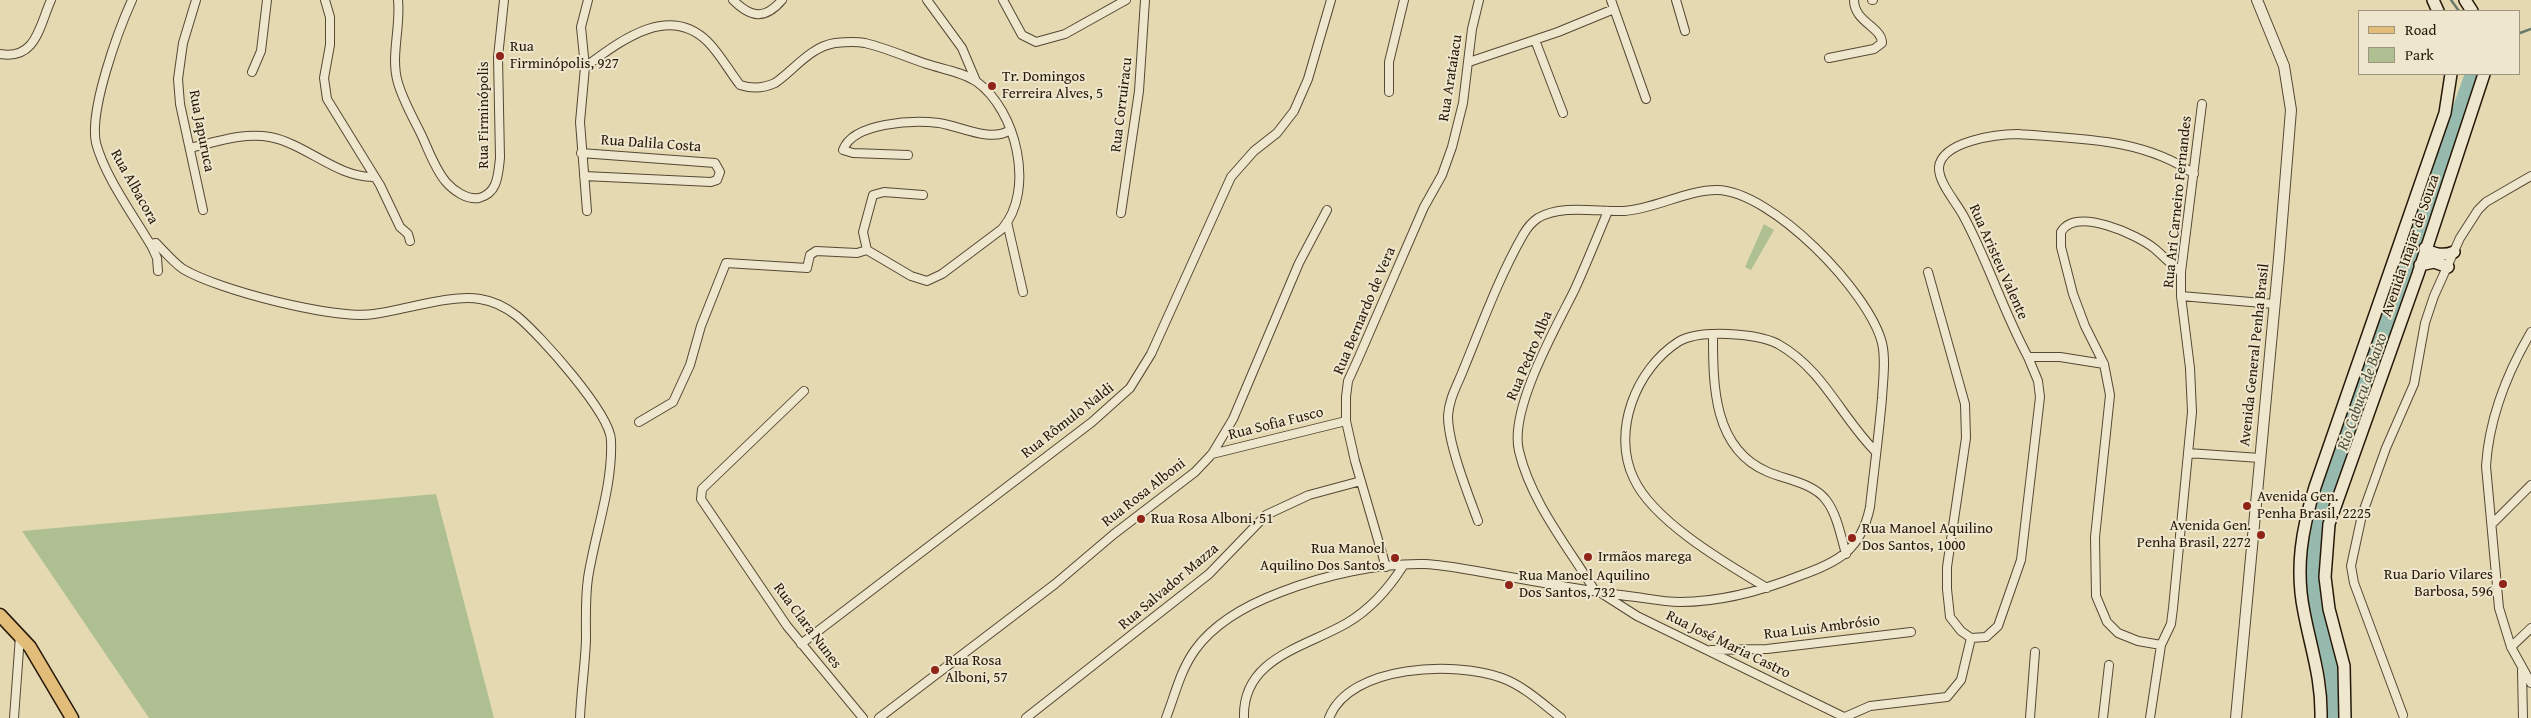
<!DOCTYPE html>
<html>
<head>
<meta charset="utf-8">
<style>
	body { margin:0 }
	#map { position:relative; width:2531px; height:718px; overflow:hidden; background:#e5d9b2; font-family:"Gentium Book Plus",serif }
	canvas { display:block }
	.legend { position:absolute; left:2358px; top:10px; width:162px; height:65px; box-sizing:border-box; background:#eee6cd; border:1px solid #9e947f; margin:0; padding:6px 9px; list-style:none; font-size:15px; color:#261809 }
	.legend li { display:flex; align-items:center; gap:10px; height:25px }
	.legend b { width:25px; border:1px solid #9e947f }
</style>
</head>
<body>
<div id="map">
<canvas width="2531" height="718"></canvas>
<ul class="legend">
<li><b style="height:6px;background:#e2bc79"></b>Road</li>
<li><b style="height:14px;background:#aec091"></b>Park</li>
</ul>
</div>
<script>
const ctx = document.querySelector('canvas').getContext('2d');
ctx.lineJoin = 'round';
function fill(path, color) { ctx.fillStyle = color; ctx.fill(path, 'evenodd'); }
function stroke(path, color, width, dash) { ctx.strokeStyle = color; ctx.lineWidth = width; ctx.lineCap = dash ? 'butt' : 'round'; ctx.setLineDash(dash || []); ctx.stroke(path); }
function drawText(font, color, halo, rows, align = 'center') {
  ctx.font = font + ' "Gentium Book Plus",serif'; ctx.lineWidth = 4; ctx.setLineDash([]); ctx.textBaseline = 'middle'; ctx.strokeStyle = halo; ctx.fillStyle = color; for (const [text, x, y, turn = 0] of rows) {
    ctx.save(); ctx.translate(x, y); ctx.rotate((+turn || 0) * Math.PI / 180); ctx.textAlign = isNaN(turn) ? turn : align; if (halo) ctx.strokeText(text, 0, 0); ctx.fillText(text, 0, 0); ctx.restore();
  }
}
fill(new Path2D(`
	M1764,224l10,6 -23,40 -6,-3z
	M436,494l58,224h-345l-127,-187z`), '#aec091');
stroke(new Path2D(`
	M2451,0l8,11
	M2520,33l11,-4`), '#69796b', 2.5);
stroke(new Path2D(`
	M2335,718c4,-41 -12,-78 -21,-117 -7,-32 0,-68 8,-99l151,-428`), '#96baad', 16);
const minor = new Path2D(`
	M132,0c-14,31 -43,110 -36,143 9,34 38,73 56,104l5,11 1,13
	M196,0l-13,43 -5,36 2,25 23,106
	M325,0l5,17v28l-6,33 3,21 53,86 20,42 8,7 2,7
	M398,0c3,27 -8,57 0,83 5,17 14,33 22,49 8,16 14,36 26,50 8,9 21,18 33,16 19,-5 19,-23 21,-40l-2,-101 6,-57
	M733,0c18,18 32,20 49,0
	M927,0l35,48 14,33
	M1003,0l19,35 14,7 29,-8 61,-34
	M1611,0l35,99
	M1676,0l9,31
	M1872,0h1
	M1535,40l28,73
	M0,54c36,6 39,-27 51,-54
	M1829,58l45,-9 8,-6c0,-16 -28,-21 -28,-43
	M1469,62l89,-30 56,-23
	M585,67c33,-24 83,-65 123,-25 12,12 21,29 32,43 12,4 24,3 35,-2 19,-13 35,-36 60,-40 9,-1 20,-2 30,0 21,5 41,14 62,21 15,5 36,8 50,18 39,28 59,108 25,147l-60,45 -15,7 -16,-5 -44,-26 -4,-18 10,-37 11,-3 39,3
	M252,72l9,-21 6,-51
	M1389,92v-30l15,-62
	M190,148c26,-6 54,-16 80,-11 36,7 66,40 103,40
	M581,153l134,10 5,9 -3,8 -6,2 -127,-6
	M908,155l-55,-2 -10,-3c10,-28 71,-30 96,-27 21,3 52,20 71,7
	M587,211l-7,-89 5,-55 -4,-40 7,-27
	M1121,213l18,-122 6,-91
	M1007,222l16,70
	M151,244l5,-1c8,8 17,19 27,26 35,21 152,51 191,45 31,-4 77,-20 106,-15 13,2 27,9 37,17 23,19 93,97 94,124 2,46 -16,93 -23,138 -3,21 -2,41 -2,62 -1,26 -5,52 -6,78
	M1928,272l37,132 1,34 -19,129v22l3,28 11,14 10,7 15,-1 12,-11 23,-66 19,-163 -2,-16 -10,-24
	M2181,296l93,8
	M2531,332c-24,41 -42,87 -45,134l13,142 12,39 20,36
	M1713,335c0,50 0,114 55,137 19,8 45,11 58,28 11,14 15,37 20,54
	M2104,364l-44,-7h-32c-25,-46 -40,-96 -65,-142 -7,-13 -25,-33 -24,-48 3,-26 59,-33 79,-33 61,5 125,4 176,40
	M804,391l-102,98 -1,10 86,127 76,92
	M639,422l34,-20 17,-37 11,-39 25,-63 81,5 3,-13 6,-4 41,2 10,-3
	M2188,453l72,5
	M1212,454l134,-33
	M2492,524l39,-39
	M1386,567l-31,-106 -9,-40v-24l2,-16 10,-22 66,-152 18,-32 10,-28 11,-44 9,-74 7,-29
	M1767,588c-40,-24 -113,-66 -133,-109 -23,-47 2,-110 44,-137 21,-13 78,-9 100,2 46,26 62,72 98,108
	M1595,591c-27,-44 -64,-89 -76,-140 -10,-41 36,-122 55,-160 12,-26 23,-54 34,-80
	M1601,593l36,23 209,102
	M801,644l291,-222 38,-34 21,-34 80,-177 23,-26 23,-18 17,-22 14,-32 23,-79
	M2161,645l-23,-4 -20,-8 -11,-11 -11,-26 -1,-59 15,-142 -6,-31 -19,-38 -12,-32 -12,-47v-15c15,-26 77,3 94,17 9,8 17,16 26,23
	M2511,647l20,-19
	M1711,650l56,-1 144,-17
	M2522,670l1,48
	M2403,715l-49,-132 -3,-17 11,-51 24,-67 28,-64 11,-61 9,-27 26,-58 18,-28 8,-8 45,-26
	M1845,717l25,-11 77,-9 14,-17 10,-42
	M14,718l6,-82
	M879,718l176,-134 59,-50 81,-62 17,-18 21,-35 66,-156 28,-53
	M1026,718l183,-144 57,-59 43,-20 52,-14
	M1166,718c9,-23 14,-47 29,-68 20,-28 54,-46 86,-58 44,-17 97,-29 144,-28 19,1 39,5 57,8 51,9 102,19 154,25 14,2 29,5 44,5 42,0 81,-11 119,-26 40,-14 62,-26 71,-69 4,-37 9,-73 12,-109 1,-18 4,-38 0,-55 -13,-51 -110,-152 -165,-153 -31,0 -62,19 -93,21 -27,1 -62,-7 -86,7 -6,4 -11,10 -15,17 -24,42 -41,89 -59,133 -6,16 -15,30 -16,48 0,28 20,78 30,105
	M1244,718c-2,-60 60,-70 103,-95 22,-13 42,-35 56,-57
	M1329,718c21,-54 127,-57 173,-40 22,8 41,26 59,40
	M2030,718l5,-66
	M2103,718l6,-53
	M2150,718l11,-73 10,-21 2,-16 19,-196 -2,-44 -9,-72v-24l21,-168`);
const tertiary = new Path2D(`
	M2236,718l43,-460 12,-148 -7,-44 -27,-66`);
const secondary = new Path2D(`
	M2433,0l5,11
	M2465,0l7,11
	M2425,248c8,7 20,8 29,4
	M2420,265l14,-3 14,5
	M2321,718c1,-39 -10,-69 -17,-106 -9,-44 -2,-83 11,-125l130,-374 6,-39
	M2345,718l-1,-52 -15,-57 -4,-32 4,-53 89,-250 66,-200`);
const primary = new Path2D(`
	M0,615l30,32 42,71`);
stroke(minor, '#564833', 10);
stroke(tertiary, '#564833', 12);
stroke(secondary, '#261809', 14);
stroke(primary, '#261809', 15);
stroke(minor, '#eee6cd', 8);
stroke(tertiary, '#eee6cd', 10);
stroke(secondary, '#eee6cd', 11);
stroke(primary, '#e2bc79', 12);
for (const [x, y, r, color] of [
	[500,56,5,"#8f2418"],
	[992,86,5,"#8f2418"],
	[2247,506,5,"#8f2418"],
	[1141,519,5,"#8f2418"],
	[2261,535,5,"#8f2418"],
	[1852,538,5,"#8f2418"],
	[1588,557,5,"#8f2418"],
	[1395,558,5,"#8f2418"],
	[2503,584,5,"#8f2418"],
	[1509,585,5,"#8f2418"],
	[935,670,5,"#8f2418"]
]) { const dot = new Path2D(); dot.arc(x, y, r, 0, 2 * Math.PI); ctx.fillStyle = color; ctx.fill(dot); stroke(dot, '#eee6cd', 2); }
drawText('15px', '#261809', '#eee6cd', [
	["Rua",510,47],
	["Firminópolis, 927",510,64],
	["Tr. Domingos",1002,77],
	["Ferreira Alves, 5",1002,94],
	["Avenida Gen.",2257,497],
	["Penha Brasil, 2225",2257,514],
	["Rua Rosa Alboni, 51",1151,519],
	["Avenida Gen.",2251,526,"right"],
	["Penha Brasil, 2272",2251,543,"right"],
	["Rua Manoel Aquilino",1862,529],
	["Dos Santos, 1000",1862,546],
	["Rua Manoel",1385,549,"right"],
	["Aquilino Dos Santos",1385,566,"right"],
	["Irmãos marega",1598,557],
	["Rua Dario Vilares",2493,575,"right"],
	["Barbosa, 596",2493,592,"right"],
	["Rua Manoel Aquilino",1519,576],
	["Dos Santos, 732",1519,593],
	["Rua Rosa",945,661],
	["Alboni, 57",945,678]
], 'left');
drawText('15px', '#261809', '#eee6cd', [
	["Rua Arataiacu",1451,78,-81],
	["Rua Corruiracu",1122,105,-83],
	["Rua Firminópolis",484,115,-90],
	["Rua Japuruca",201,131,79],
	["Rua Dalila Costa",651,144,4],
	["Rua Albacora",134,187,61],
	["Rua Ari Carneiro Fernandes",2178,202,-84],
	["Avenida Inajar de Souza",2411,246,-71],
	["Rua Aristeu Valente",1998,262,66],
	["Rua Bernardo de Vera",1365,311,-67],
	["Avenida General Penha Brasil",2255,355,-84],
	["Rua Pedro Alba",1530,356,-67],
	["Rua Rômulo Naldi",1068,421,-38],
	["Rua Sofia Fusco",1276,424,-14],
	["Rua Rosa Alboni",1144,493,-38],
	["Rua Salvador Mazza",1169,587,-40],
	["Rua Clara Nunes",807,626,53],
	["Rua Luis Ambrósio",1822,628,-7],
	["Rua José Maria Castro",1728,645,26]
]);
drawText('italic 16px', '#4d5142', '#eee6cd', [
	["Rio Cabuçu de Baixo",2363,392,-71]
]);
</script>
</body>
</html>
